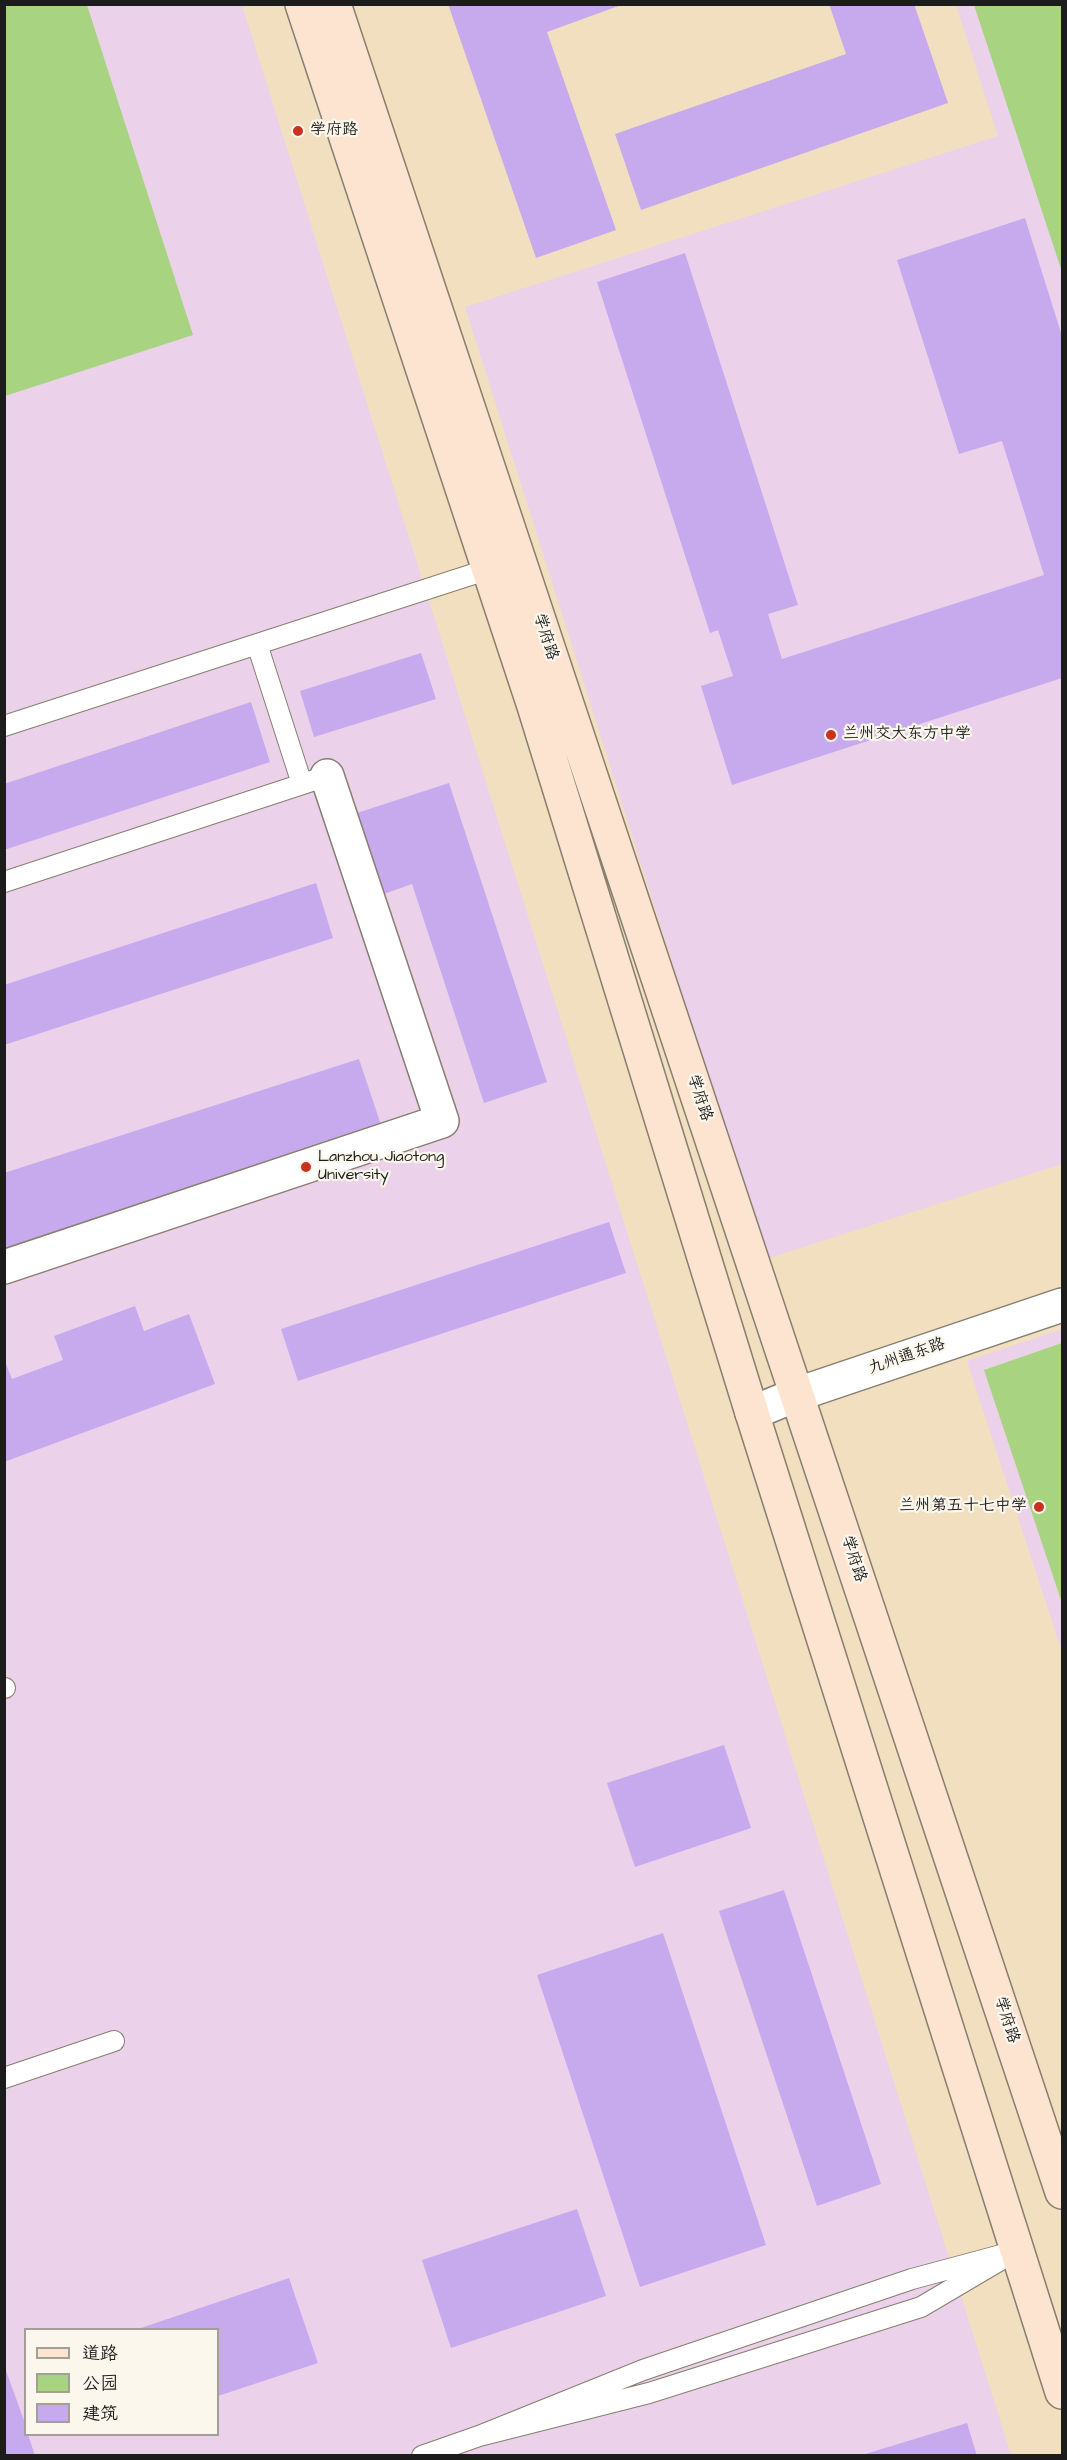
<!DOCTYPE html>
<html>
<head>
<meta charset="utf-8">
<style>
  body { margin:0 }
  #map { position:relative; width:1067px; height:2460px; overflow:hidden; background:#f1dfc0; font-family:"Architects Daughter","LXGW WenKai TC",sans-serif }
  canvas { display:block }
  .frame { position:absolute; inset:0; border:6px solid #1c1c1c; pointer-events:none }
  .legend { position:absolute; left:24px; top:2328px; width:195px; height:108px; box-sizing:border-box; background:#fbf7ec; border:2px solid #a29f99; margin:0; padding:8px 10px; list-style:none; font-size:18px; color:#1c1c1c }
  .legend li { display:flex; align-items:center; gap:12px; height:30px }
  .legend b { width:30px; border:2px solid #a29f99 }
</style>
</head>
<body>
<div id="map">
<canvas width="1067" height="2460"></canvas>
<div class="frame"></div>
<ul class="legend">
<li><b style="height:8px;background:#fde4d1"></b>道路</li>
<li><b style="height:16px;background:#a8d380"></b>公园</li>
<li><b style="height:16px;background:#c7aaee"></b>建筑</li>
</ul>
</div>
<script>
const context = document.querySelector('canvas').getContext('2d');
context.lineJoin = 'round';
function fill(path, color) { context.fillStyle = color; context.fill(path, 'evenodd'); }
const poly = rows => new Path2D(rows.map(r => 'M' + r).join(''));
function trace(path, color, width, dash) { context.strokeStyle = color; context.lineWidth = width; context.lineCap = dash ? 'butt' : 'round'; context.setLineDash(dash || []); context.stroke(path); }
function label(font, color, halo, rows, align = 'center') {
  context.font = font + ' "Architects Daughter","LXGW WenKai TC",sans-serif'; context.lineWidth = 4.5; context.setLineDash([]); context.textBaseline = 'middle'; context.strokeStyle = halo; context.fillStyle = color; for (const [text, x, y, turn = 0] of rows) {
    context.save(); context.translate(x, y); context.rotate((+turn || 0) * Math.PI / 180); context.textAlign = isNaN(turn) ? turn : align; if (halo) context.strokeText(text, 0, 0); context.fillText(text, 0, 0); context.restore();
  }
}
fill(poly([
  [5,5,242,5,1011,2455,5,2456],
  [26,2330,218,2330,218,2434,26,2434],
  [956,5,1062,5,1062,1164,766,1259,465,307,998,136],
  [1062,1329,1062,1652,967,1361]
]), '#ecd1ea');
fill(poly([
  [4,5,87,5,193,335,5,396],
  [974,5,1062,5,1062,272],
  [1062,1343,1062,1603,984,1370]
]), '#a8d380');
fill(poly([
  [448,4,624,4,547,32,616,230,536,258],
  [829,4,914,4,948,103,641,210,615,134,846,54],
  [1025,218,1062,336,1062,678,732,785,701,686,733,676,718,630,710,633,597,282,685,253,798,605,768,614,782,659,1044,575,1002,441,959,454,897,260],
  [421,653,436,699,314,737,300,691],
  [251,702,270,762,4,850,4,784],
  [449,783,547,1082,484,1103,412,884,381,895,354,814],
  [316,883,333,938,4,1045,4,985],
  [359,1059,382,1128,4,1250,4,1173],
  [609,1222,626,1273,298,1381,281,1329],
  [135,1306,144,1331,189,1314,215,1384,4,1462,4,1359,12,1379,63,1360,54,1336],
  [724,1745,751,1828,635,1867,607,1783],
  [784,1890,881,2184,817,2206,719,1911],
  [663,1933,766,2245,640,2287,537,1975],
  [577,2209,606,2296,451,2348,422,2260],
  [289,2278,318,2363,218,2396,218,2330,135,2330],
  [4,2365,26,2426,26,2434,28,2434,35,2456,4,2456],
  [967,2423,977,2456,862,2456,862,2455]
]), '#c7aaee');
const lane = poly([
  [257,644,302,784],
  [4,726,489,569],
  [4,882,327,776],
  [4,1688,5,1688],
  [4,2078,114,2041],
  [422,2456,479,2436,643,2370,912,2279,1016,2251,921,2307,649,2393,479,2436]
]);
const street = poly([
  [4,1267,442,1121,327,776],
  [752,1413,798,1394,1062,1305]
]);
const secondary = poly([
  [302,4,534,706,752,1413,1062,2392],
  [334,4,1062,2192]
]);
trace(lane, '#867e6e', 22);
trace(street, '#867e6e', 36);
trace(secondary, '#867e6e', 36);
trace(lane, '#fff', 20);
trace(street, '#fff', 33);
trace(secondary, '#fde4d1', 33);
for (const [x, y, r, color] of [
  [298,131,6,"#c8321e"],
  [831,735,6,"#c8321e"],
  [306,1167,6,"#c8321e"],
  [1039,1507,6,"#c8321e"]
]) { const dot = new Path2D(); dot.arc(x, y, r, 0, 2 * Math.PI); context.fillStyle = color; context.fill(dot); trace(dot, '#fbf7ec', 2); }
label('16px', '#1c1c1c', '#fbf7ec', [
  ["学府路",310,131],
  ["兰州交大东方中学",843,735],
  ["Lanzhou Jiaotong",318,1158],
  ["University",318,1176],
  ["兰州第五十七中学",1027,1507,"right"]
], 'left');
label('16px', '#1c1c1c', '#fbf7ec', [
  ["学府路",545,637,72],
  ["学府路",699,1098,72],
  ["九州通东路",907,1357,-19],
  ["学府路",853,1559,72],
  ["学府路",1006,2020,72]
]);
</script>
</body>
</html>
